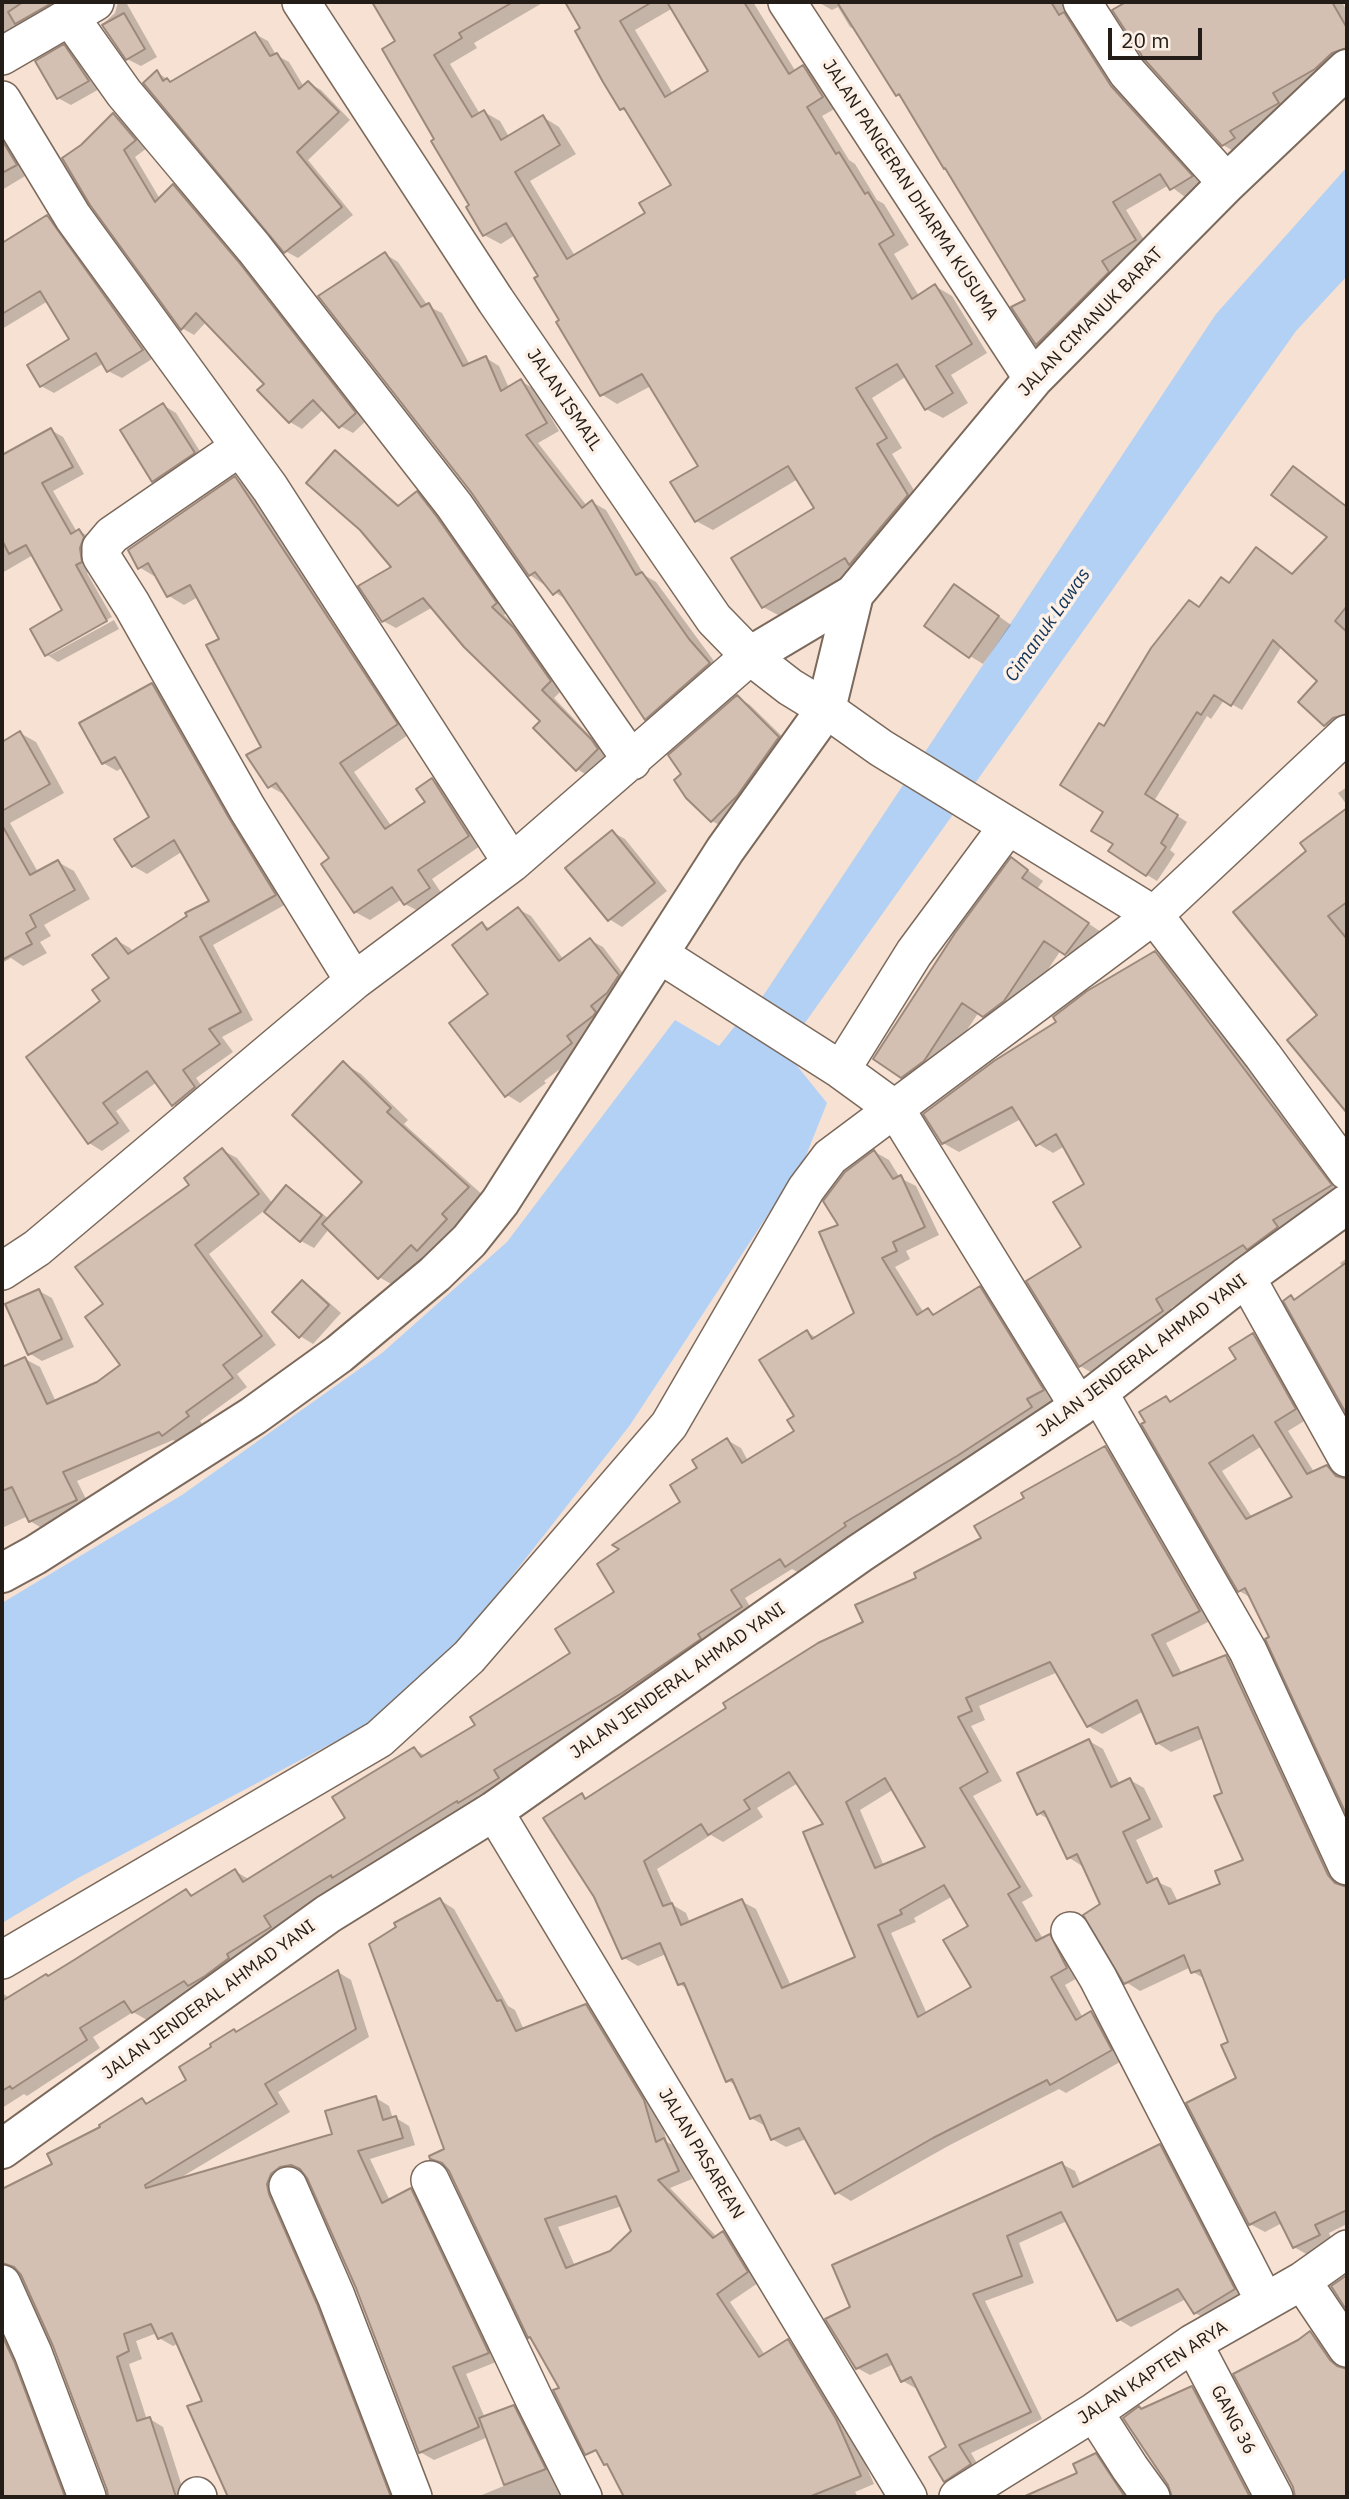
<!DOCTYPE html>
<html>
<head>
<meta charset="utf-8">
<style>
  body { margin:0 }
  #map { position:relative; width:1349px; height:2499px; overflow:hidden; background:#f6e1d2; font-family:"IBM Plex Sans",sans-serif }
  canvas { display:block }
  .frame { position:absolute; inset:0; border:4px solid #231c17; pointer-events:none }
  .scale { position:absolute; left:1108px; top:28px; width:94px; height:32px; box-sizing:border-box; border:4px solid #231c17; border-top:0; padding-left:9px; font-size:21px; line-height:24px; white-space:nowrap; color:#231c17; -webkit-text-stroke:5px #fcf0e7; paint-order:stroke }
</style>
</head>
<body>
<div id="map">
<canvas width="1349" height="2499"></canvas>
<div class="frame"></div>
<div class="scale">20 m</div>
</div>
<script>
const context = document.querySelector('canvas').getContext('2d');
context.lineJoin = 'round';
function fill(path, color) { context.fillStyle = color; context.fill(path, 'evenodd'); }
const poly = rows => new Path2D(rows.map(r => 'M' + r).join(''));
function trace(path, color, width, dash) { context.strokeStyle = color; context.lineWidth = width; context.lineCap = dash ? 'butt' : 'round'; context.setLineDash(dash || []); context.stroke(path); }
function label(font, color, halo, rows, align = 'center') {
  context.font = font + ' "IBM Plex Sans",sans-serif'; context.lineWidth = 7; context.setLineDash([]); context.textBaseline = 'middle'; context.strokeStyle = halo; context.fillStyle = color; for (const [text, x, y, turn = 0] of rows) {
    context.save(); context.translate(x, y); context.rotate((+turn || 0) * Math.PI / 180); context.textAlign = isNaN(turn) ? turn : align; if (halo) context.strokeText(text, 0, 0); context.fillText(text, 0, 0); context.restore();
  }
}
fill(poly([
  [1347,167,1347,276,1296,331,785,1051,827,1103,805,1158,630,1425,462,1640,374,1721,78,1878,2,1923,2,1603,182,1495,382,1353,507,1242,675,1020,719,1046,739,1021,745,1023,1216,314]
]), '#b2d1f4');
fill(poly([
  [2,2,82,2,2,51],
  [118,2,127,4,157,57,141,66,127,59,103,24,115,13],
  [374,2,544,2,474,43,477,48,450,64,480,114,484,112,500,121,509,137,543,117,559,127,576,154,530,181,575,256,647,214,673,185,629,113,621,109,582,28,567,2,753,2,796,72,803,67,820,77,838,107,822,116,849,160,855,164,877,200,884,204,909,245,894,254,919,296,935,286,952,296,987,353,951,375,968,403,943,418,926,409,907,376,872,398,902,448,892,454,923,505,859,569,780,616,763,607,817,509,798,479,713,530,696,521,700,466,651,386,617,404,601,394,541,277,515,235,501,244,484,235,436,140,398,42],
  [673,8,710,71,673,94,635,30],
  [818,2,1077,2,1205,185,1185,197,1169,185,1126,210,1149,248,1115,269,1121,280,1051,352,1037,344,1027,300,903,98,897,95,858,31,850,27,838,7,832,10],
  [1129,2,1342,2,1347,11,1347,60,1292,111,1243,139,1248,146,1237,153,1223,145,1114,10],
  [255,34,268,41,276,55,289,62,304,87,308,83,321,90,350,120,308,160,353,215,298,258,285,251,145,83,157,72,171,82],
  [64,46,77,54,101,88,71,105,58,98],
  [114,115,126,122,147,148,135,157,160,199,173,187,186,194,250,270,367,420,353,433,340,426,324,409,302,429,290,422,266,384,207,321,194,335,182,328,82,146],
  [2,142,16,150,30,173,2,190],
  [47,217,60,224,155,357,122,378,108,371,104,363,54,393,41,386,72,340,48,301,2,329,2,269,13,263,2,245],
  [385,254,398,262,428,306,442,313,470,365,486,358,499,366,509,388,521,381,534,389,559,431,538,443,587,506,592,502,606,510,644,575,656,582,722,672,660,726,646,718,568,601,530,575],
  [163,405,176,413,206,461,167,488,154,480],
  [51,430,63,437,84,474,53,491,77,532,79,531,92,538,94,569,87,573,112,617,50,651,50,655,114,620,119,629,58,662,46,654,65,611,33,555,2,573,2,457],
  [335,453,348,460,401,507,417,493,430,501,509,611,504,615,526,636,563,689,554,698,610,757,590,777,577,769,542,721,433,607,396,628,383,621,394,568],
  [1303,474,1347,507,1347,722,1336,731,1325,725,1300,702,1320,681,1282,646,1242,710,1224,700,1211,719,1207,716,1154,801,1187,822,1170,850,1175,854,1157,881,1147,875,1115,844,1106,812,1105,728,1200,608,1231,584,1257,549,1293,575,1329,537],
  [235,478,250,487,411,733,354,772,392,827,427,803,432,780,447,789,483,844,432,879,444,897,420,912,405,904,402,899,370,920,355,912,331,859,285,795,269,786,264,748,222,639,198,597,184,605,169,596,157,575,154,576,139,567],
  [968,594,1011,625,983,664,970,656],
  [152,685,166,693,288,903,213,945,253,1020,222,1037,233,1052,196,1078,208,1095,187,1113,174,1105,157,1082,116,1111,130,1131,102,1151,89,1143,103,1002,111,978,116,940,130,948,134,953,211,901,183,851,147,874,133,866,151,818,123,767,117,771,103,763],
  [737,697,750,705,791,745,725,828,712,821],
  [20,733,36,742,64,793,10,823,38,872,58,862,74,871,90,899,44,925,51,936,40,942,47,953,23,966,11,958,2,963,2,914,4,913,2,910,2,760,6,758,2,749,2,744],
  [1347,787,1347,805,1338,793],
  [1347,809,1347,1110,1289,1040,1320,1015,1309,851,1303,843],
  [612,832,625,839,667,891,622,927,609,919],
  [1012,859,1043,881,1037,889,1104,934,1083,963,1061,950,1021,1010,1001,1025,979,1012,940,1070,919,1086,902,1076],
  [518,909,531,916,564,960,590,940,603,947,631,984,606,1023,578,1043,584,1051,544,1081,546,1083,520,1103,507,1095,482,924,491,929],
  [1155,953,1171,962,1346,1194,1258,1254,1171,1308,1178,1320,1096,1375,1080,1366,1086,1184,1065,1146,1053,1153,1038,1144,1021,1119,959,1152,943,1143,1059,1022],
  [343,1063,361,1074,408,1120,404,1124,486,1198,398,1288,379,1277,329,1229,314,1248,301,1241,265,1210,209,1254,276,1345,237,1374,247,1387,200,1421,203,1425,178,1443,173,1440,77,1481,91,1509,45,1530,30,1521,28,1516,2,1528,2,1369,25,1359,40,1367,56,1402,98,1383,122,1366,105,1304,192,1185,222,1150,237,1158,273,1204,287,1187,299,1195,329,1219,365,1182],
  [875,1152,889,1160,900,1178,916,1186,939,1235,906,1251,910,1259,895,1267,924,1313,928,1310,936,1315,980,1288,994,1297,1057,1398,1041,1408,1045,1415,972,1463,857,1531,860,1535,801,1574,792,1569,745,1598,755,1615,513,1787,277,1925,284,1936,147,2020,133,2012,93,2037,100,2048,27,2096,24,2094,2,2108,2,1993,10,1998,49,1978,186,1891,195,1896,235,1871,250,1880,347,1819,414,1749,426,1756,477,1725,572,1653,683,1503,699,1469,727,1440,741,1448,748,1461,796,1431,807,1332,817,1338,856,1313,841,1225],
  [1347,1258,1347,1412,1286,1301,1291,1297,1297,1301,1343,1267,1340,1263],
  [302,1283,315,1290,341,1313,313,1344,300,1336],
  [39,1291,52,1298,74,1347,42,1361,29,1353],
  [1253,1335,1268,1344,1309,1418,1288,1431,1330,1497,1262,1446,1222,1471,1255,1522,1304,1529,1347,1507,1347,1812,1268,1640,1272,1638,1252,1598,1239,1591,1166,1398,1173,1402,1239,1360],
  [1105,1448,1119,1456,1214,1619,1166,1643,1182,1674,1226,1657,1240,1665,1342,1885,1347,1888,1347,2224,1329,2233,1333,2243,1308,2255,1294,2247,1282,2223,1265,2232,1250,2224,1238,2079,1230,2043,1205,1979,1193,1972,1191,1967,1140,1991,1126,1982,1103,1905,1082,1866,1068,1857,1050,1820,1038,1813,1089,1741,1103,1749,1120,1785,1130,1780,1144,1788,1163,1827,1136,1840,1155,1881,1171,1888,1178,1902,1222,1885,1245,1861,1204,1738,1171,1752,1157,1743,1144,1711,1102,1734,1088,1726,1058,1672,979,1706,985,1720,971,1726,1002,1781,973,1796,1033,1896,1022,1902,1043,1939,1050,1936,1064,1944,1081,1976,1065,1985,1083,2018,1091,2013,1106,2021,1125,2059,1066,2093,1059,2089,948,2146,851,2201,836,2192,806,2139,786,2147,772,2139,767,2127,751,2118,737,2086,727,2080,689,1990,679,1984,666,1954,638,1966,624,1958,582,1795,588,1799,865,1623,919,1579,983,1539,1027,1499],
  [798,1783,825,1824,857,1958,791,1986,756,1909,741,1901,690,1923,686,1913,673,1905,657,1869,711,1835,723,1842,763,1817,757,1808],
  [894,1789,928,1847,884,1866,860,1810],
  [953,1896,970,1927,973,1988,927,2014,891,1933,916,1922,914,1918],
  [440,1900,454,1909,508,2006,515,2010,524,2030,586,2006,600,2015,658,2109,667,2142,678,2148,692,2179,670,2188,717,2237,723,2233,737,2241,761,2281,730,2302,765,2355,788,2341,802,2349,850,2429,874,2484,855,2492,858,2497,627,2497,570,2397,448,2167,431,2158,446,2150],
  [622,2206,633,2231,611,2253,575,2266,558,2227],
  [338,1972,351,1980,369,2037,278,2092,290,2112,180,2178,334,2136,376,2098,389,2106,393,2119,396,2118,409,2126,415,2145,370,2159,390,2201,411,2190,424,2198,501,2360,466,2374,485,2418,514,2407,527,2415,568,2497,477,2497,506,2485,488,2437,434,2460,420,2452,357,2288,305,2172,294,2173,400,2497,230,2497,190,2407,205,2403,179,2343,173,2346,159,2338,157,2333,136,2341,142,2359,129,2364,147,2420,150,2419,163,2427,185,2496,109,2497,109,2490,54,2345,19,2270,7,2272,2,2276,2,2191,55,2165,142,2100,149,2104,189,2080,237,2033],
  [1160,2146,1173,2154,1246,2296,1208,2320,1195,2313,1186,2299,1131,2327,1118,2319,1067,2221,1019,2243,1034,2283,985,2301,1042,2419,971,2453,982,2472,958,2488,945,2481,948,2448,918,2387,915,2388,903,2381,894,2364,870,2375,857,2368,853,2308,1062,2164,1075,2171,1081,2185],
  [2,2314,74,2497,2,2497],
  [1308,2337,1319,2343,1347,2404,1347,2497,1296,2497,1294,2487],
  [1192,2388,1204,2395,1257,2497,1173,2497,1140,2408,1143,2410],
  [1096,2455,1107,2462,1131,2497,1054,2497]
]), '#0003');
const building = poly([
  [23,2,49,2,50,4,15,24,8,12,23,2],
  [372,2,513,2,459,33,462,38,434,55,472,117,484,110,501,140,543,115,560,145,515,172,567,259,645,213,639,203,671,185,624,108,620,110,603,82,575,31,580,28,565,2,652,2,620,21,665,97,708,71,667,2,744,2,789,74,803,65,823,97,807,107,836,154,839,152,865,194,868,192,894,235,879,244,912,299,935,284,972,344,936,366,953,393,925,410,897,364,856,388,887,438,877,444,908,495,851,563,849,565,845,558,762,608,731,558,814,508,788,466,695,522,670,482,698,466,642,374,600,396,556,322,559,320,534,278,538,276,506,223,483,236,466,207,469,205,431,141,434,139,382,49,395,41,372,2],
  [837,2,1051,2,1059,15,1064,12,1111,86,1193,176,1170,190,1160,174,1113,202,1136,240,1102,261,1109,272,1036,345,1011,307,1025,300,945,168,944,169,899,94,896,96,837,2],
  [1126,2,1332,2,1347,28,1347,48,1332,53,1315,69,1273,93,1279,103,1230,131,1235,138,1222,146,1144,59,1112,10,1126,2],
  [124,13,145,49,126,60,102,25,124,13],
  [255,32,270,56,277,53,299,89,308,81,339,112,297,152,342,207,284,253,143,83,157,70,163,81,167,78,170,82,255,32],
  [64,44,89,81,57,99,35,61,64,44],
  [113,113,136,140,124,150,155,202,173,184,238,261,356,413,339,428,313,400,289,423,257,390,264,384,196,313,181,330,90,205,62,158,81,145,113,113],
  [2,140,17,165,2,173,2,140],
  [47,215,143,350,107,372,96,353,40,387,27,365,69,339,40,291,2,314,2,243,47,215],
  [385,252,421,307,429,303,463,366,486,356,501,391,521,379,547,423,526,435,582,508,592,500,636,575,642,572,689,639,710,663,645,720,559,590,553,595,535,572,529,576,471,492,318,296,385,252],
  [163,403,195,453,152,482,120,430,163,403],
  [51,428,73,467,42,483,71,534,79,529,84,537,80,548,82,562,76,565,107,621,45,656,30,629,62,610,26,545,9,554,2,540,2,455,51,428],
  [335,450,398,506,417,491,437,517,497,603,492,607,513,627,551,681,542,690,591,739,598,749,576,771,533,728,540,721,464,647,423,598,382,622,358,586,391,567,360,530,306,483,335,450],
  [1293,466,1347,507,1347,606,1335,621,1347,632,1347,714,1333,718,1324,726,1298,702,1317,681,1273,640,1231,706,1214,695,1201,715,1197,712,1145,794,1178,815,1161,843,1166,847,1146,876,1108,851,1113,844,1091,831,1103,812,1060,785,1099,723,1104,726,1151,648,1189,600,1199,607,1221,577,1229,583,1256,547,1292,574,1327,537,1271,495,1293,466],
  [235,476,398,724,340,763,385,829,425,802,416,789,432,778,469,836,418,870,430,888,404,905,392,887,354,913,321,864,329,858,276,783,268,788,246,755,261,747,206,645,219,639,190,585,167,597,148,563,138,569,128,550,235,476],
  [954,584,999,616,969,658,924,626,954,584],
  [152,683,229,818,276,895,200,937,241,1012,209,1029,220,1044,183,1070,195,1087,172,1106,147,1071,103,1103,118,1123,88,1144,26,1057,100,1001,92,990,109,978,92,955,116,938,128,954,187,916,185,913,209,901,174,840,132,867,114,839,149,817,115,757,102,764,79,723,152,683],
  [737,695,779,737,737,796,711,822,686,798,674,780,681,774,668,755,737,695],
  [20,731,50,784,2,811,2,742,20,731],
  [1347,808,1347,902,1328,916,1347,939,1347,1113,1287,1040,1317,1015,1233,912,1306,851,1300,843,1347,808],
  [2,825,30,875,58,860,75,890,30,915,36,927,26,933,32,944,2,960,2,825],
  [612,830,655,883,608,921,565,868,612,830],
  [1011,857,1028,870,1022,878,1089,923,1065,955,1044,941,1004,1001,983,1017,962,1003,924,1061,901,1078,873,1059,955,933,1011,857],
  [518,907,559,961,590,938,619,975,607,993,591,1006,596,1012,593,1016,567,1036,572,1043,505,1097,449,1023,488,994,452,945,482,922,487,930,518,907],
  [1155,951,1332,1185,1273,1220,1278,1227,1247,1250,1243,1245,1156,1299,1163,1311,1079,1367,1026,1281,1081,1247,1053,1202,1084,1184,1056,1134,1036,1146,1012,1107,942,1144,923,1114,994,1061,1056,1022,1053,1017,1087,991,1155,951],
  [343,1061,391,1108,387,1112,469,1187,442,1214,447,1219,417,1251,411,1245,378,1279,322,1224,362,1182,292,1115,343,1061],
  [222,1148,259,1194,195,1245,262,1336,223,1365,233,1378,186,1412,189,1416,162,1436,159,1432,63,1472,77,1500,29,1522,12,1487,2,1491,2,1367,25,1357,47,1404,97,1382,120,1365,85,1317,103,1304,75,1267,189,1185,184,1178,222,1148],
  [874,1150,893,1179,901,1175,925,1227,893,1242,897,1251,882,1258,917,1315,928,1308,933,1315,980,1286,1044,1390,1027,1399,1032,1407,957,1456,844,1523,846,1526,785,1567,780,1559,731,1590,742,1607,698,1634,701,1639,622,1693,494,1770,499,1778,458,1803,457,1801,368,1856,332,1878,331,1875,264,1916,271,1927,227,1954,229,1958,205,1976,188,1986,184,1981,132,2013,124,2001,80,2028,87,2040,12,2089,10,2086,2,2091,2,2001,46,1974,48,1976,74,1960,186,1889,191,1896,235,1869,243,1882,345,1818,332,1797,414,1747,421,1757,475,1725,470,1717,570,1653,555,1629,614,1592,597,1564,619,1549,612,1545,680,1502,670,1485,697,1468,692,1460,727,1438,742,1463,794,1431,787,1420,794,1416,759,1360,807,1330,812,1339,854,1313,819,1232,838,1225,823,1201,845,1172,874,1150],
  [286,1185,322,1215,300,1242,264,1212,286,1185],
  [1347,1262,1347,1415,1283,1301,1291,1295,1294,1300,1347,1262],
  [302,1280,329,1305,299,1338,272,1312,302,1280],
  [39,1289,62,1339,28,1355,5,1304,39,1289],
  [1253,1333,1296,1409,1275,1422,1307,1474,1327,1465,1336,1476,1347,1479,1347,1816,1265,1639,1269,1637,1245,1588,1238,1592,1141,1424,1145,1422,1139,1412,1166,1396,1170,1402,1236,1359,1229,1348,1253,1333],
  [1253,1435,1292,1497,1246,1519,1209,1463,1253,1435],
  [1105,1446,1200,1611,1152,1635,1173,1676,1226,1655,1328,1875,1335,1883,1347,1887,1347,2210,1315,2225,1320,2235,1293,2248,1275,2212,1249,2225,1186,2103,1236,2078,1221,2045,1228,2042,1200,1970,1191,1973,1184,1955,1124,1984,1083,1915,1100,1904,1077,1854,1067,1859,1044,1811,1037,1815,1017,1773,1089,1739,1111,1787,1130,1778,1150,1819,1123,1832,1147,1883,1157,1878,1169,1904,1220,1884,1215,1871,1243,1860,1214,1796,1222,1793,1198,1727,1156,1744,1137,1700,1087,1727,1050,1662,966,1698,972,1711,958,1717,988,1772,960,1788,1020,1887,1008,1894,1036,1941,1050,1934,1067,1968,1051,1977,1076,2020,1091,2011,1112,2050,1050,2085,1047,2080,933,2138,835,2194,799,2128,771,2140,760,2115,750,2119,732,2079,726,2082,684,1983,678,1985,660,1943,622,1959,594,1897,543,1818,582,1793,585,1799,726,1708,723,1703,818,1643,863,1622,855,1605,916,1578,914,1573,981,1538,974,1526,1024,1498,1021,1493,1105,1446],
  [789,1772,823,1824,803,1832,855,1957,782,1988,742,1899,681,1925,672,1903,663,1906,644,1861,701,1824,708,1835,750,1809,744,1800,789,1772],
  [885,1778,925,1847,875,1868,846,1802,885,1778],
  [944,1885,968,1926,943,1940,971,1987,918,2017,878,1925,902,1914,900,1910,944,1885],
  [440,1898,497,2001,501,2000,516,2031,586,2004,644,2100,656,2142,664,2138,679,2171,658,2180,713,2238,723,2231,748,2272,717,2294,759,2357,788,2339,836,2419,861,2476,809,2497,624,2497,607,2464,604,2465,596,2450,585,2455,553,2390,559,2388,530,2337,528,2338,449,2171,442,2163,430,2159,429,2156,444,2149,369,1944,396,1927,394,1923,440,1898],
  [616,2196,631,2231,610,2251,566,2268,545,2219,616,2196],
  [338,1970,356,2029,265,2084,277,2104,145,2185,146,2188,332,2134,325,2111,376,2096,383,2120,396,2116,403,2138,358,2151,382,2203,411,2188,489,2353,453,2367,479,2427,419,2453,356,2288,307,2178,300,2169,291,2165,280,2167,271,2174,267,2184,269,2194,317,2304,391,2497,228,2497,187,2406,202,2401,172,2333,158,2339,151,2324,124,2334,129,2351,117,2357,137,2421,150,2417,176,2497,108,2497,107,2490,53,2346,21,2275,14,2267,2,2263,2,2189,52,2164,47,2154,100,2127,99,2125,142,2098,146,2104,186,2080,179,2067,211,2047,210,2044,234,2029,236,2032,338,1970],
  [1160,2144,1235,2289,1194,2314,1178,2289,1117,2321,1061,2212,1007,2236,1022,2276,973,2294,1031,2412,959,2445,971,2464,944,2482,929,2457,946,2447,911,2377,901,2382,887,2354,856,2369,825,2319,850,2307,832,2265,1062,2162,1073,2187,1160,2144],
  [1347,2275,1347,2311,1331,2286,1347,2275],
  [1310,2331,1330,2360,1337,2366,1347,2369,1347,2497,1295,2497,1293,2487,1233,2374,1298,2340,1310,2331],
  [2,2335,14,2361,65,2497,2,2497,2,2335],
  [1192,2386,1250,2497,1172,2497,1168,2485,1123,2418,1139,2406,1141,2409,1192,2386],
  [514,2405,546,2469,504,2485,479,2418,514,2405],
  [1096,2453,1125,2497,1023,2497,1077,2473,1073,2464,1096,2453]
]);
fill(building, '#d4c0b2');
trace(building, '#9c897c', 2);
const street = poly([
  [301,2,496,301,714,619,750,656,790,687,826,709,881,748,1154,915,1263,1056,1347,1171],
  [787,2,1033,379],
  [1082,2,1127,72,1227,183],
  [70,17,124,93,254,248,454,505,632,761],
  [2,56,95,2],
  [2,100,73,217,270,488,512,863],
  [240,447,112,535,101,548,101,556,132,605,247,808,354,981],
  [659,954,841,1070,896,1110,1079,1407],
  [841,1070,914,953,1008,826],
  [2,1271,37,1248,354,981,512,863,750,656],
  [1246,1277,1347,1458],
  [1099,1393,1248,1651,1347,1866],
  [494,1811,908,2497],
  [1070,1931,1098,1978,1265,2302],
  [2,1960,379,1739,469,1657,669,1425,806,1189,830,1157,1154,915,1347,734],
  [430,2180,534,2399,583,2497],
  [288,2186,336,2296,413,2497],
  [1302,2281,1347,2348],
  [2,2284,33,2353,87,2497],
  [1193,2343,1274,2497],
  [1094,2412,1130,2468,1151,2497],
  [197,2496,198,2497],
  [958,2497,1094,2412,1193,2343,1302,2281,1347,2249]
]);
const secondary = poly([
  [750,656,854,594,1033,379,1227,183,1347,69],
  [2,1573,35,1555,253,1416,339,1354,435,1274,469,1241,500,1202,725,850,826,709,854,594],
  [2,2149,328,1914,494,1811,860,1553,1079,1407,1246,1277,1347,1204]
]);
trace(street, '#7b695c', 40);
trace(secondary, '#7b695c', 42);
trace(street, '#fff', 37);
trace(secondary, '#fff', 38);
label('18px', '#231c17', '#fcf0e7', [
  ["JALAN PANGERAN DHARMA KUSUMA",910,190,57],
  ["JALAN CIMANUK BARAT",1091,322,-46],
  ["JALAN ISMAIL",564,400,56],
  ["JALAN JENDERAL AHMAD YANI",1142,1356,-37],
  ["JALAN JENDERAL AHMAD YANI",678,1681,-35],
  ["JALAN JENDERAL AHMAD YANI",209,2000,-36],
  ["JALAN PASAREAN",701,2154,59],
  ["JALAN KAPTEN ARYA",1153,2373,-33],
  ["GANG 36",1233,2420,62]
]);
label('italic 19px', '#113459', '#fcf0e7', [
  ["Cimanuk Lawas",1048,625,-55]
]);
</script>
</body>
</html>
